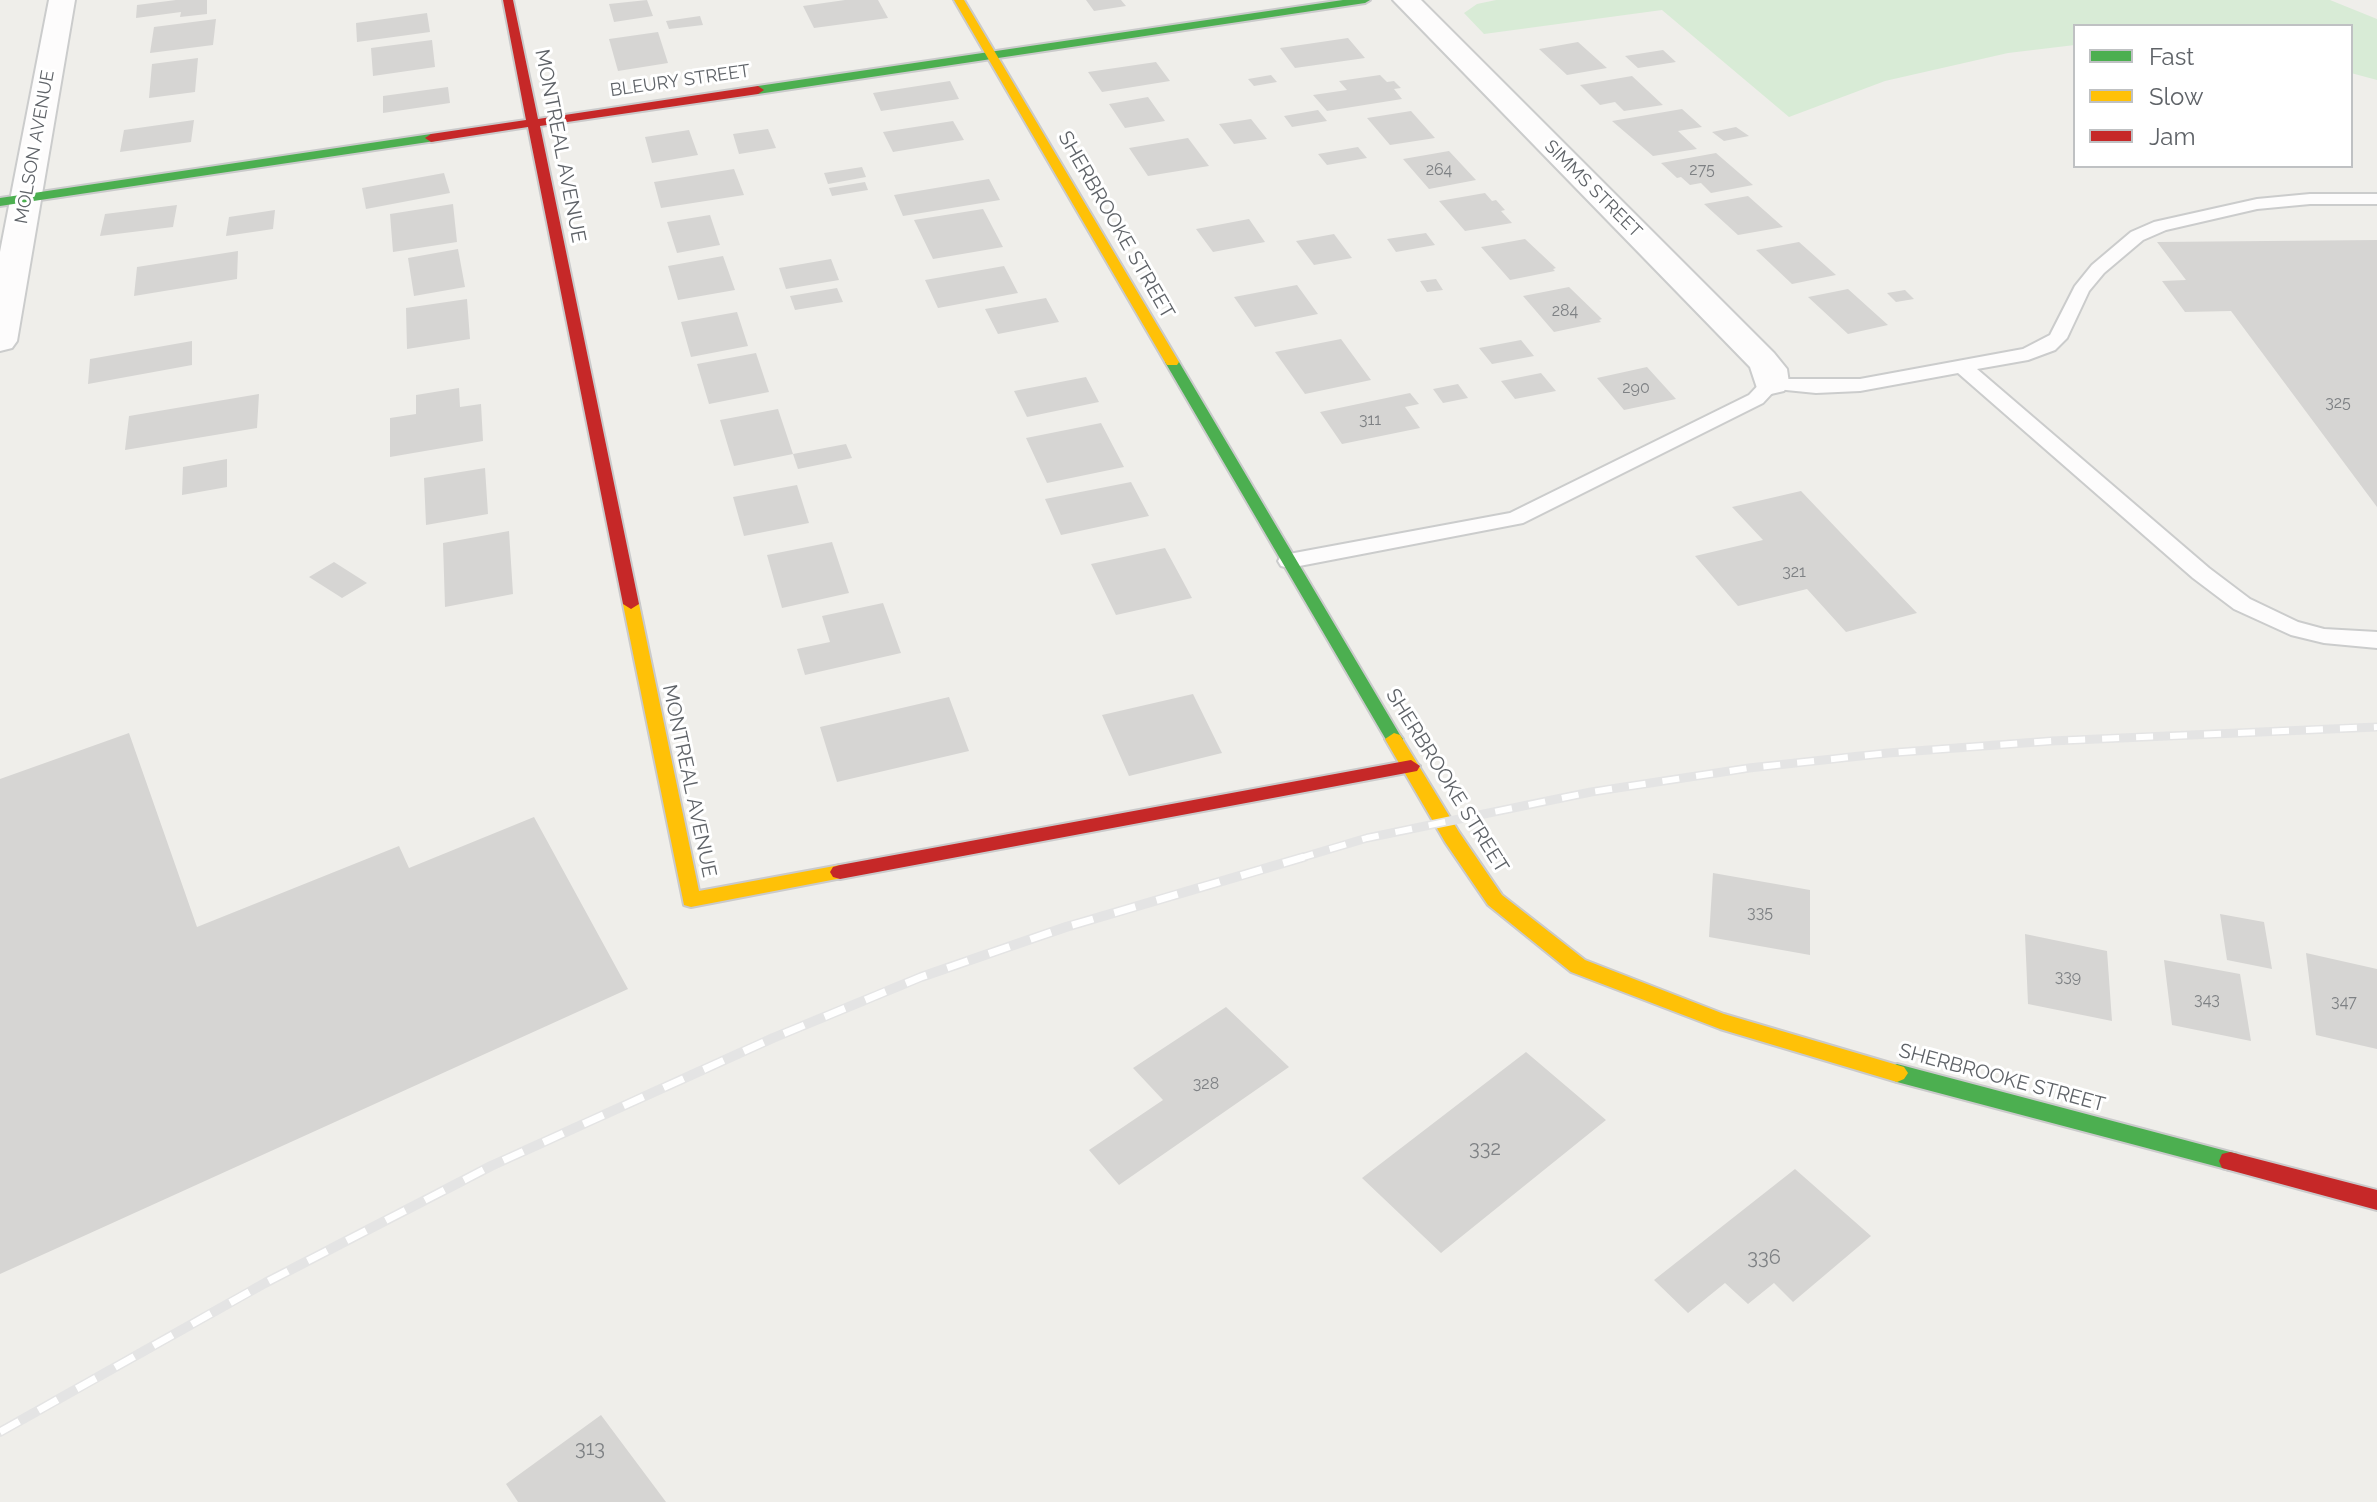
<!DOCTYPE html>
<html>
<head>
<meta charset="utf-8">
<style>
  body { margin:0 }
  #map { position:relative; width:2377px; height:1502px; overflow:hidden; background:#efeeea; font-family:Raleway,sans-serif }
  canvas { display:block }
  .legend { position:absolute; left:2073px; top:24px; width:280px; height:144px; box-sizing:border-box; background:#fff; border:2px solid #bfc1c3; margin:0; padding:10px 14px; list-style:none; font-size:24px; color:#5f6368 }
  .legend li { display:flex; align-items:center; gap:16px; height:40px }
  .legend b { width:40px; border:2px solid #bfc1c3 }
</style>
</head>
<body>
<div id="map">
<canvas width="2377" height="1502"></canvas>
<ul class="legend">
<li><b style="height:10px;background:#4caf50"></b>Fast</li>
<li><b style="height:10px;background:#ffc107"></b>Slow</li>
<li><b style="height:10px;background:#c62828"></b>Jam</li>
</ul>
</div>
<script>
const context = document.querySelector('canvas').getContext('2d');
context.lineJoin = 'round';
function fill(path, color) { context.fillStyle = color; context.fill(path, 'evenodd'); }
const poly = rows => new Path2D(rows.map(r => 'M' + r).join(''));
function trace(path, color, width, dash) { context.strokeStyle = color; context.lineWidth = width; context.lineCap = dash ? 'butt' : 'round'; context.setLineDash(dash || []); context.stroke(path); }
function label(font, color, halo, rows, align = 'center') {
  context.font = font + ' Raleway,sans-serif'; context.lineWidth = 6; context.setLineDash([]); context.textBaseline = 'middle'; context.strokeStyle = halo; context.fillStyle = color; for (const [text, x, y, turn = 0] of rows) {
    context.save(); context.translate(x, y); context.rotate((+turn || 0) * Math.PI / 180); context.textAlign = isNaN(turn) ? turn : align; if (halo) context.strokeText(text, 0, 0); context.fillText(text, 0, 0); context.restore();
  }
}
fill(poly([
  [1496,0,2330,0,2377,19,2377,80,2351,73,2351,26,2075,26,2075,45,2008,53,1885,81,1789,117,1662,10,1484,34,1464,13,1477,4]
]), '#d8ebd6');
fill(poly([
  [176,0,207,0,207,14,180,17,181,12,136,18,137,5],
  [647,0,653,16,614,22,609,4],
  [845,0,878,0,888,18,814,28,803,6],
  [1086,0,1121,0,1126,6,1094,11],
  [427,13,430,32,357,42,356,23],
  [700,16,703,25,669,29,666,21],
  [216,19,213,45,150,53,154,27],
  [658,32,668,63,618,71,609,39],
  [1348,38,1365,58,1295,68,1280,48],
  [432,40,435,67,373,76,371,48],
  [1578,42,1607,68,1567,75,1539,49],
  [1663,50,1676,62,1638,68,1625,56],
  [198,58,195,92,149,98,152,64],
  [1156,62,1170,81,1102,92,1088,72],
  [1271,75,1277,82,1254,86,1248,79],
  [1380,75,1387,82,1394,81,1401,88,1394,89,1402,99,1327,111,1313,95,1347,90,1339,81],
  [1632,76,1663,105,1624,111,1615,102,1600,105,1580,85],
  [950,81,959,99,881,111,873,93],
  [448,87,450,103,383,113,383,96],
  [1148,97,1165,121,1125,128,1109,104],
  [1682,109,1702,127,1678,131,1697,149,1653,156,1612,121],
  [1318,110,1327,121,1292,127,1284,116],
  [1411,111,1435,138,1390,145,1367,118],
  [1251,119,1267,139,1234,144,1219,124],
  [194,120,191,142,120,152,124,130],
  [953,121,964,140,893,152,883,132],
  [1736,127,1749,136,1724,141,1712,132],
  [768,129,776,148,739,154,733,134],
  [689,130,698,155,652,163,645,137],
  [1188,138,1209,166,1148,176,1129,148],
  [1358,147,1367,158,1327,165,1318,154],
  [1449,151,1476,180,1429,189,1403,159],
  [1716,153,1753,185,1711,193,1701,183,1690,185,1681,177,1677,178,1661,163],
  [862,167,866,177,828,184,824,173],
  [734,169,744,195,661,208,654,182],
  [444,173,450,193,366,209,362,188],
  [989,179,1000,200,903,216,894,195],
  [865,182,868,190,832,196,829,188],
  [1485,193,1492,201,1496,200,1505,210,1501,211,1512,223,1465,231,1439,201],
  [1748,196,1783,227,1738,235,1704,204],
  [453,204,457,242,393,252,390,214],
  [177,205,173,227,100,236,105,214],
  [983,209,1003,247,933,259,914,220],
  [275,210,273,229,226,236,229,217],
  [710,215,720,245,677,253,667,222],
  [1249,219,1265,242,1213,252,1196,229],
  [1426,233,1435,245,1396,252,1387,239],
  [1334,234,1352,258,1314,265,1296,241],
  [1525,239,1556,268,1553,269,1555,271,1510,280,1481,247],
  [2377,240,2377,507,2231,311,2185,312,2162,281,2186,280,2157,242],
  [1799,242,1836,275,1792,284,1756,250],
  [458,249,465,287,414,296,408,258],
  [238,251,237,279,134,296,137,267],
  [723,256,735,290,678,300,668,266],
  [831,259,839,280,786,289,779,268],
  [1004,266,1018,293,938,308,925,280],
  [1436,279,1443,290,1427,292,1420,281],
  [1297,285,1318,314,1255,327,1234,297],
  [1569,287,1602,319,1599,320,1601,322,1554,332,1523,296],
  [837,288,843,302,795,310,790,296],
  [1848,289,1888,325,1848,334,1808,297],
  [1905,290,1914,299,1896,302,1887,293],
  [1046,298,1059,322,998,334,985,309],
  [467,299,470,339,407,349,406,308],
  [737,312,748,346,691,357,681,322],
  [1341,339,1371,380,1305,394,1275,352],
  [1521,340,1534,356,1492,364,1479,348],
  [192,341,192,365,88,384,90,359],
  [756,353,769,392,709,404,697,364],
  [1647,367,1676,399,1624,410,1597,378],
  [1541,373,1556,391,1515,399,1501,381],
  [1086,377,1099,402,1027,417,1014,391],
  [1458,384,1468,398,1443,403,1433,389],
  [459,388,460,407,481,404,483,441,390,457,390,418,416,414,416,395],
  [1410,393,1419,404,1405,407,1420,428,1342,444,1320,412],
  [259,394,257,428,125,450,129,416],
  [778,409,793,454,734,466,720,420],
  [1101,423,1124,467,1047,483,1026,438],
  [846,444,852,458,798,469,793,454],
  [227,459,227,487,182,495,183,467],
  [485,468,488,514,426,525,424,478],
  [1131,482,1149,516,1061,535,1045,499],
  [797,485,809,523,744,536,733,497],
  [1801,491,1917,613,1846,632,1807,589,1738,606,1695,556,1763,540,1732,507],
  [509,531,513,594,445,607,443,543],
  [832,542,849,593,782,608,767,555],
  [1165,548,1192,598,1116,615,1091,564],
  [334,562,367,583,342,598,309,577],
  [883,603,901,653,805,675,797,649,830,642,822,616],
  [1193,694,1222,753,1129,776,1102,715],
  [949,697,969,751,837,782,820,727],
  [129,733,197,927,399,846,409,868,534,817,628,989,0,1274,0,779],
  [1713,873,1810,890,1810,955,1709,937],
  [2220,914,2264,922,2272,969,2227,960],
  [2025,934,2107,951,2112,1021,2028,1004],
  [2306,953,2377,969,2377,1049,2316,1035],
  [2164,960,2240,974,2251,1041,2172,1025],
  [1226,1007,1289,1067,1119,1185,1089,1150,1163,1100,1133,1068],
  [1526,1052,1606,1120,1441,1253,1362,1178],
  [1795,1169,1871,1236,1793,1302,1774,1283,1748,1304,1725,1283,1688,1313,1654,1280],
  [601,1415,666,1502,518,1502,506,1484]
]), '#d6d5d3');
const lane = poly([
  [2310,194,2377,194,2377,204,2310,204,2257,209,2166,230,2143,240,2104,273,2089,291,2067,338,2055,350,2028,360,1977,369,2209,568,2250,599,2298,622,2324,629,2377,632,2377,648,2324,643,2291,635,2234,609,2193,578,1958,373,1860,391,1816,393,1776,389,1763,403,1523,523,1289,568,1281,566,1278,561,1281,556,1289,554,1510,513,1749,395,1764,379,1860,379,2023,349,2050,335,2075,286,2092,265,2131,232,2154,222,2257,199,2310,194]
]);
const street = poly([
  [49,0,75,0,17,341,12,348,0,351,0,252,49,0],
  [1393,0,1421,0,1774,353,1787,369,1789,383,1784,391,1771,394,1758,391,1750,367,1393,0]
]);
const fast = poly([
  [1343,0,1370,0,1365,3,758,94,752,90,758,86,1343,0],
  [431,134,437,138,435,141,0,206,0,198,431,134],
  [1172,358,1179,362,1400,735,1403,739,1400,743,1388,743,1165,362,1172,358],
  [1897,1064,2230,1152,2238,1154,2241,1161,2238,1168,2230,1170,1897,1082,1890,1079,1886,1073,1890,1067,1897,1064]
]);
const slow = poly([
  [954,0,964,0,1179,362,1177,365,1167,365,1165,362,954,0],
  [631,599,639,604,699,891,840,865,847,867,850,872,847,877,691,907,684,905,623,604,631,599],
  [1394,733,1400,735,1459,832,1502,895,1585,960,1724,1014,1904,1067,1908,1073,1904,1079,1897,1082,1720,1029,1571,972,1488,905,1445,842,1385,739,1394,733]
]);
const jam = poly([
  [503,0,513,0,538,119,758,86,764,90,758,94,540,126,639,604,631,609,623,604,528,127,431,142,425,138,431,134,526,120,503,0],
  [1411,760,1420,766,1417,771,840,879,833,877,830,872,833,867,840,865,1411,760],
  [2230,1152,2377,1190,2377,1210,2222,1168,2219,1161,2222,1154,2230,1152]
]);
trace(lane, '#cbcccc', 4);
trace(street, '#cbcccc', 4);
trace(fast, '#cacacb', 4);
trace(slow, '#cacacb', 4);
trace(jam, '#cacacb', 4);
fill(lane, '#fdfcfc');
fill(street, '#fdfcfc');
fill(fast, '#4caf50');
fill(slow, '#ffc107');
fill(jam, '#c62828');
const railFar1 = poly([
  [1297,859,1367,838,1591,792,1749,768,1888,753,2051,741,2377,727]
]);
const rail = poly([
  [0,1432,265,1283,491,1166,773,1038,921,977,1066,927,1304,857]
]);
trace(railFar1, '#e4e4e4', 9);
trace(rail, '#e4e4e4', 10);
trace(railFar1, '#fff', 6, [17]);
trace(rail, '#fff', 7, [22]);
label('16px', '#7e8184', null, [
  ["264",1439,170],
  ["275",1702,170],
  ["284",1565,311],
  ["290",1636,388],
  ["325",2338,403],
  ["311",1370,420],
  ["321",1794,572],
  ["335",1760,913],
  ["339",2068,977],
  ["343",2207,1000],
  ["347",2344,1002],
  ["328",1206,1084]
]);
label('18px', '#5f6368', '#fff', [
  ["BLEURY STREET",680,81,-8],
  ["MOLSON AVENUE",35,147,-80],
  ["SIMMS STREET",1593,189,45]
]);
label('20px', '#5f6368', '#fff', [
  ["MONTREAL AVENUE",560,146,79],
  ["SHERBROOKE STREET",1116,225,60],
  ["MONTREAL AVENUE",689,781,78],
  ["SHERBROOKE STREET",1447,781,58],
  ["SHERBROOKE STREET",2002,1078,15]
]);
label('20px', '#7e8184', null, [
  ["332",1485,1149],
  ["336",1764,1258],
  ["313",590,1449]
]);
</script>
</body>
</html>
